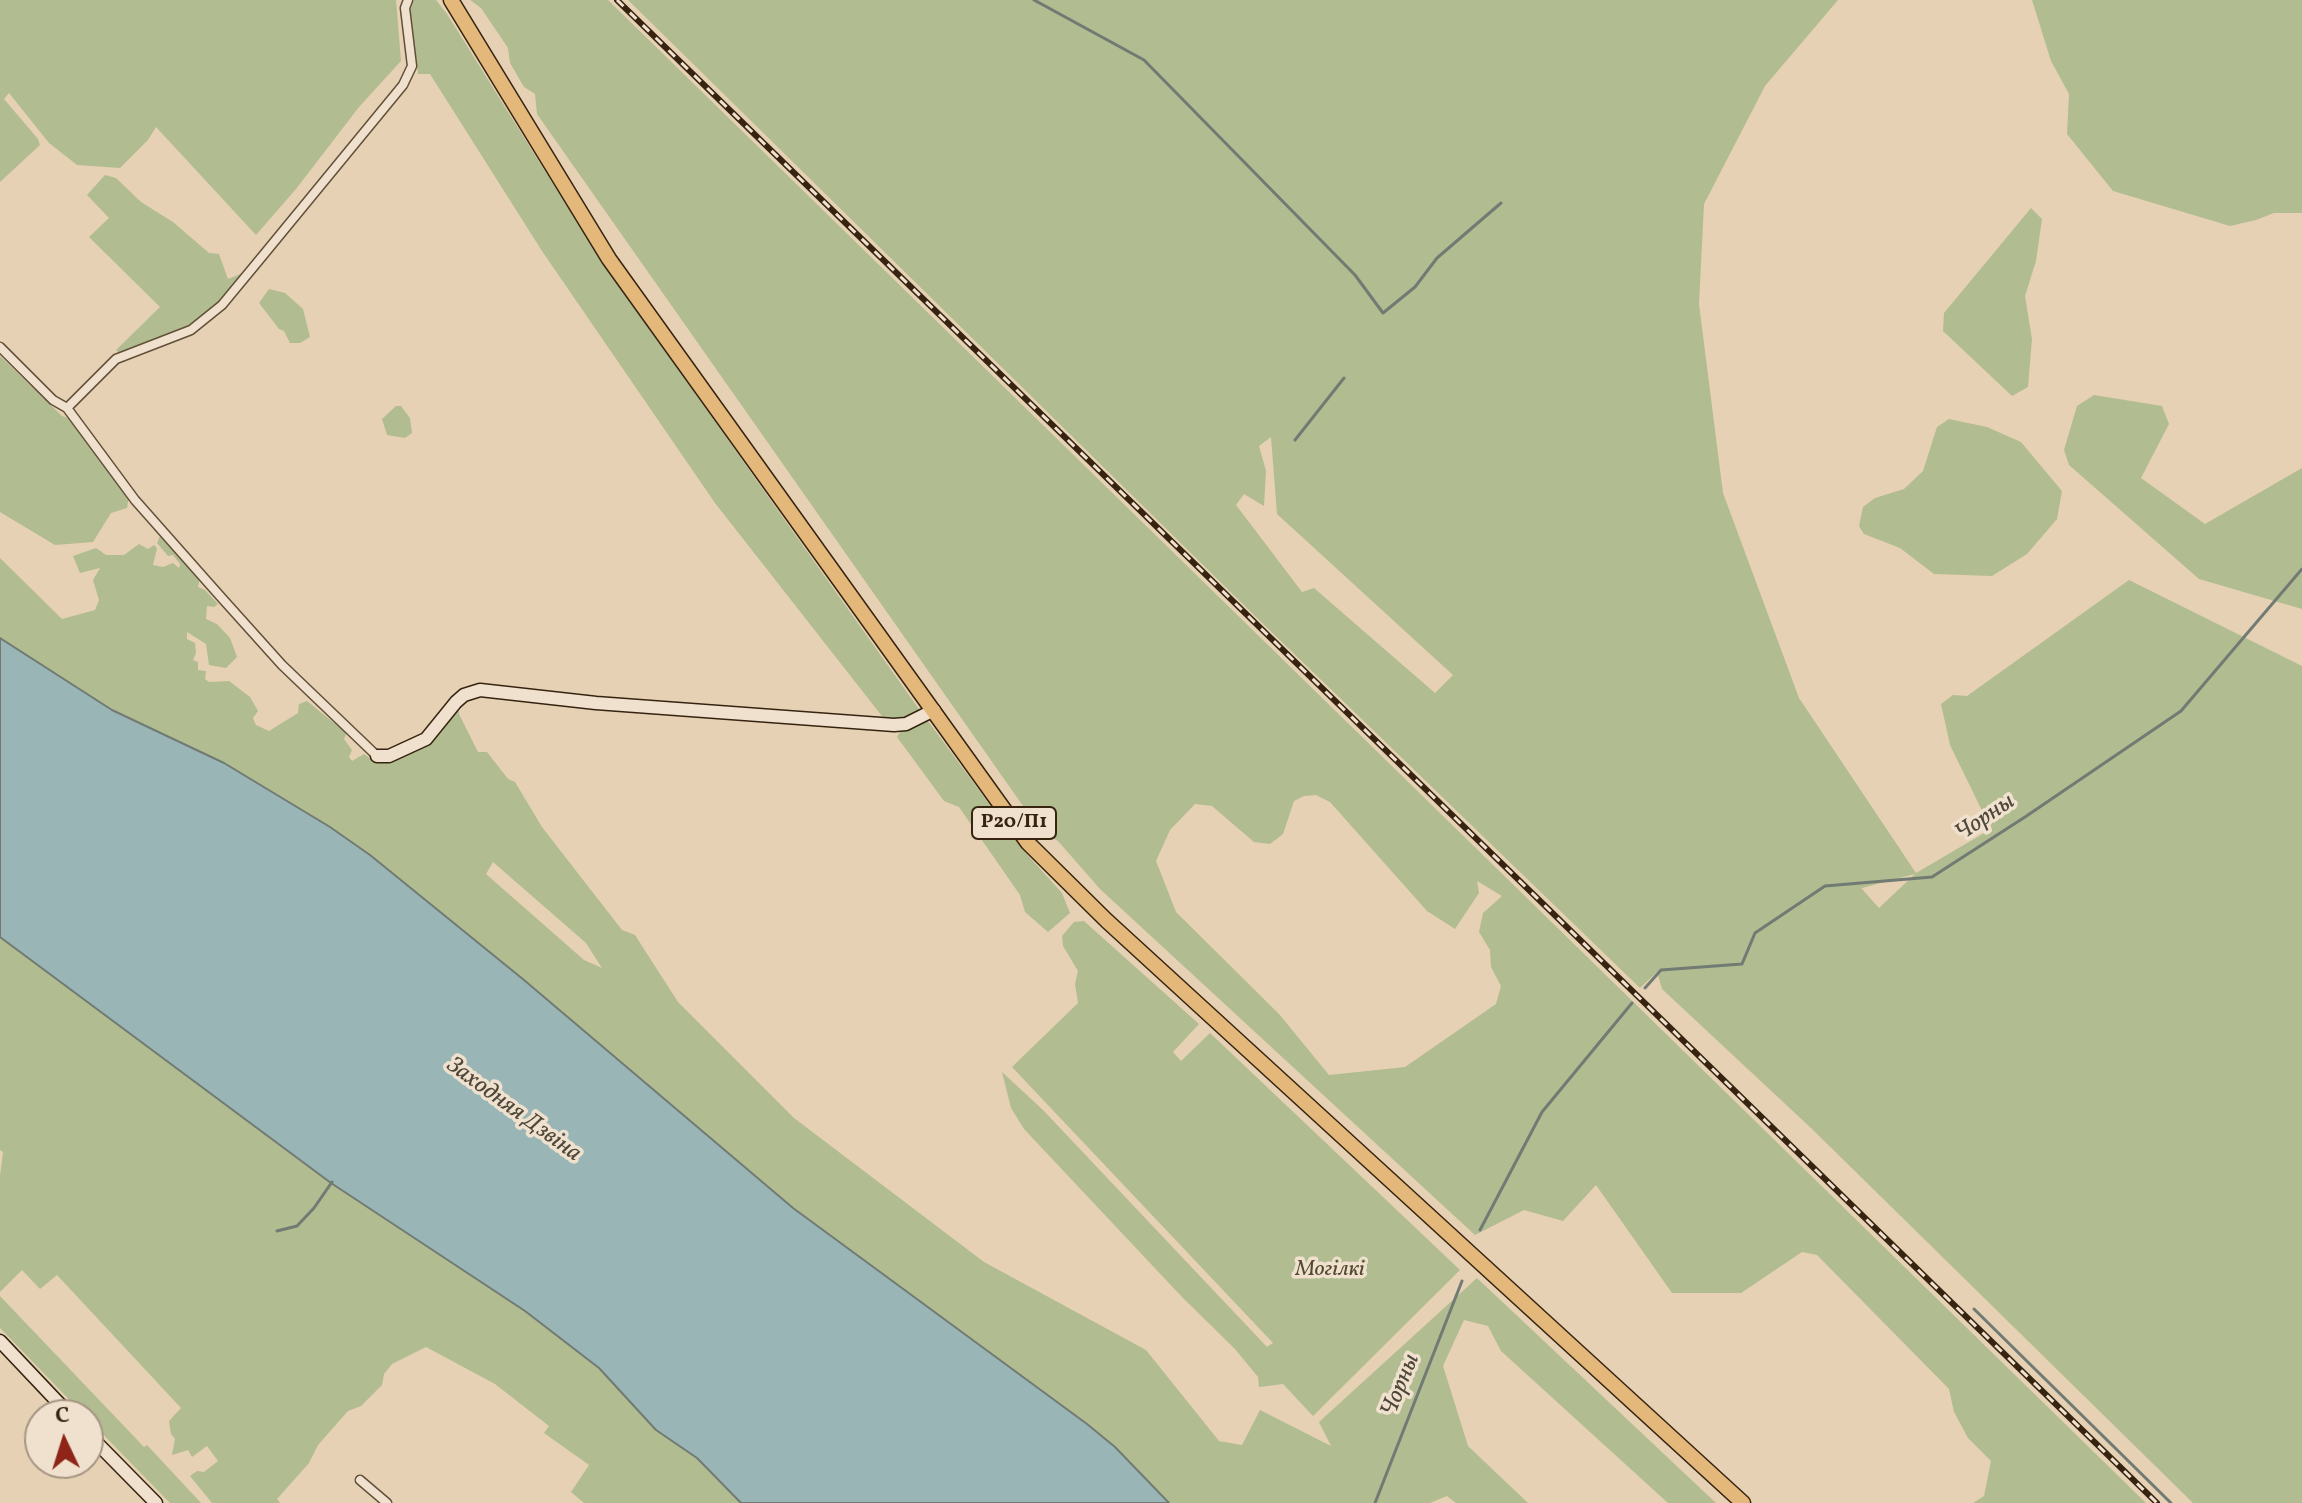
<!DOCTYPE html>
<html>
<head>
<meta charset="utf-8">
<style>
  body { margin:0 }
  #map { position:relative; width:2302px; height:1503px; overflow:hidden; background:#e6d1b4; font-family:Vollkorn,serif }
  canvas { display:block }
  .north { position:absolute; left:24px; top:1399px; width:80px; height:80px; box-sizing:border-box; background:#efe1ce; border:2px solid #a59582; border-radius:50%; rotate:356deg; font-size:22px; font-weight:700; line-height:32px; text-align:center; color:#362410 }
  .north::after { content:''; display:block; margin:auto; width:28px; height:36px; background:#8f2418; clip-path:polygon(50% 0,100% 100%,50% 72%,0 100%) }
</style>
</head>
<body>
<div id="map">
<canvas width="2302" height="1503"></canvas>
<div class="north">С</div>
</div>
<script>
const context = document.querySelector('canvas').getContext('2d');
context.lineJoin = 'round';
function fill(path, color) { context.fillStyle = color; context.fill(path, 'evenodd'); }
const poly = rows => new Path2D(rows.map(r => 'M' + r).join(''));
function trace(path, color, width, dash) { context.strokeStyle = color; context.lineWidth = width; context.lineCap = dash ? 'butt' : 'round'; context.setLineDash(dash || []); context.stroke(path); }
function label(font, color, halo, rows, align = 'center') {
  context.font = font + ' Vollkorn,serif'; context.lineWidth = 7; context.setLineDash([]); context.textBaseline = 'middle'; context.strokeStyle = halo; context.fillStyle = color; for (const [text, x, y, turn = 0] of rows) {
    context.save(); context.translate(x, y); context.rotate((+turn || 0) * Math.PI / 180); context.textAlign = isNaN(turn) ? turn : align; if (halo) context.strokeText(text, 0, 0); context.fillText(text, 0, 0); context.restore();
  }
}
fill(poly([
  [0,0,396,0,401,61,359,107,296,189,256,235,156,127,148,140,120,168,77,165,49,143,9,93,4,99,38,139,40,145,0,182],
  [414,0,436,0,447,14,603,264,921,712,906,720,885,720,715,503,542,251,430,74,418,74,410,11],
  [470,0,608,0,2146,1503,1973,1503,1984,1496,1991,1461,1968,1438,1954,1412,1949,1389,1817,1255,1802,1252,1741,1293,1672,1293,1596,1185,1563,1221,1524,1210,1475,1235,1100,889,1058,841,1042,833,537,114,535,94,524,87,510,63,508,48,481,8],
  [1316,795,1330,802,1427,911,1455,929,1479,893,1477,881,1502,896,1483,913,1479,932,1490,950,1491,967,1501,986,1496,1004,1405,1067,1329,1075,1279,1014,1176,912,1156,861,1170,830,1195,804,1212,806,1254,842,1270,844,1283,834,1294,801,1304,796],
  [628,0,1838,0,1765,86,1704,204,1699,304,1723,493,1799,698,1916,873,1991,829,1950,745,1941,704,1953,695,1967,696,2129,580,2302,666,2302,1503,2193,1503,1811,1128,1662,989,1657,972,1640,988,1257,618],
  [1271,437,1277,514,1453,675,1435,693,1314,588,1302,592,1236,505,1244,494,1264,506,1266,471,1259,446],
  [1915,874,1879,908,1862,889,1862,888],
  [2032,0,2302,0,2302,213,2274,213,2256,220,2230,226,2113,191,2067,134,2069,94,2051,61],
  [105,175,116,178,141,202,173,222,209,253,219,254,228,279,243,273,215,306,189,326,120,354,116,350,160,307,89,237,109,218,87,195],
  [2031,208,2042,219,2036,261,2025,296,2032,339,2028,387,2012,396,1943,331,1944,313],
  [269,289,285,293,303,309,310,337,300,343,290,343,284,331,279,329,259,303],
  [0,356,62,416,68,418,129,497,127,508,111,513,93,542,55,545,0,512],
  [2094,395,2162,406,2169,424,2141,478,2205,524,2302,468,2302,609,2199,579,2069,465,2064,450,2077,406],
  [396,406,401,406,410,418,412,433,405,438,387,435,382,419],
  [1949,419,1987,427,2021,442,2062,491,2057,519,2027,554,1992,576,1934,574,1900,548,1864,534,1859,526,1863,507,1875,498,1904,489,1923,471,1937,427],
  [161,534,200,578,198,587,205,590,218,604,214,607,207,606,206,619,217,624,230,638,237,657,226,668,209,665,206,644,187,632,187,639,195,643,196,653,193,660,198,662,198,670,206,671,205,679,209,682,229,681,250,697,258,711,253,718,256,725,269,731,298,713,299,704,307,701,334,723,340,724,347,732,344,739,352,750,349,757,352,761,364,754,374,761,409,753,428,740,458,704,459,714,478,752,487,752,508,779,515,782,542,827,622,930,635,935,678,1002,794,1118,984,1262,1146,1350,1219,1441,1242,1445,1260,1410,1331,1446,1319,1422,1477,1278,1716,1503,1668,1503,1501,1351,1488,1326,1464,1320,1443,1366,1468,1446,1528,1503,1456,1503,1447,1496,1430,1503,1169,1503,1115,1447,1087,1424,793,1208,524,980,370,855,330,827,224,763,112,710,0,638,0,558,62,619,95,610,99,600,93,580,100,568,80,573,73,556,96,548,106,555,124,555,139,544,148,549,154,545,157,548,153,565,163,567,173,563,179,568,180,564,173,555,168,556,157,543],
  [493,862,586,943,602,968,584,960,486,874],
  [928,721,1023,850,1062,893,1070,913,1048,932,1025,912,1020,895,959,807,944,801,897,737,901,730],
  [1084,921,1199,1024,1173,1052,1181,1061,1210,1033,1460,1270,1313,1416,1283,1384,1259,1387,1258,1377,1235,1349,1182,1297,1024,1129,1011,1108,1002,1072,1043,1110,1267,1347,1273,1343,1012,1067,1078,1003,1075,984,1078,971,1063,946,1062,936,1074,922],
  [0,937,331,1183,525,1311,599,1368,656,1430,697,1458,741,1503,584,1503,571,1492,589,1465,544,1433,549,1426,495,1384,426,1347,392,1364,384,1374,382,1385,361,1406,348,1411,318,1445,309,1463,277,1499,280,1503,212,1503,190,1476,197,1471,204,1472,218,1461,207,1446,192,1457,188,1450,172,1455,175,1439,171,1434,169,1421,181,1408,57,1275,40,1289,22,1270,0,1292,0,1176,3,1152,0,1150],
  [0,1296,144,1447,147,1445,201,1503,170,1503,88,1419,88,1415,84,1415,0,1328]
]), '#b1bc90');
const water = poly([
  [0,638,112,710,224,763,330,827,370,855,524,980,793,1208,1087,1424,1115,1447,1169,1503,741,1503,697,1458,656,1430,599,1368,525,1311,331,1183,0,937,0,638]
]);
fill(water, '#99b5b6');
trace(water, '#717b74', 2);
trace(poly([
  [1034,0,1144,60,1355,275,1383,313,1415,287,1437,258,1501,203],
  [1295,440,1344,378],
  [1645,988,1661,970,1742,964,1755,933,1825,886,1932,877,2025,817,2181,711,2302,569],
  [1480,1230,1542,1112,1632,1003],
  [277,1231,297,1226,314,1208,332,1182],
  [1974,1309,2171,1503],
  [1375,1503,1462,1281]
]), '#717b74', 3);
const street = poly([
  [0,347,53,400,67,408,135,500,220,596,282,665,377,756],
  [67,408,116,359,191,330,222,305,265,253,403,85,412,66,405,8,408,0],
  [360,1480,387,1503]
]);
const secondary = poly([
  [377,756,389,756,426,739,456,702,464,695,480,690,596,703,894,725,906,724,934,710],
  [0,1341,70,1415],
  [88,1434,156,1503]
]);
const primary = poly([
  [451,0,609,259,1028,843,1107,921,1743,1503]
]);
trace(street, '#624f39', 11);
trace(secondary, '#362410', 15);
trace(primary, '#362410', 17);
trace(street, '#efe1ce', 8);
trace(secondary, '#efe1ce', 12);
trace(primary, '#e3b87a', 14);
const rail = poly([
  [617,0,2157,1503]
]);
trace(rail, '#362410', 6);
trace(rail, '#efe1ce', 3, [9]);
for (const [x, y, w] of [
  [1014,823,84]
]) { const box = new Path2D(); box.roundRect(x - w / 2, y - 16, w, 32, 6); context.fillStyle = '#efe1ce'; context.fill(box); trace(box, '#362410', 2); }
label('bold 20px', '#362410', null, [
  ["Р20/П1",1014,823]
]);
label('italic 22px', '#554a30', '#efe1ce', [
  ["Могілкі",1330,1271]
]);
label('italic 24px', '#4f483a', '#efe1ce', [
  ["Чорны",1986,819,-34],
  ["Заходняя Дзвіна",513,1111,36],
  ["Чорны",1402,1386,-68]
]);
</script>
</body>
</html>
